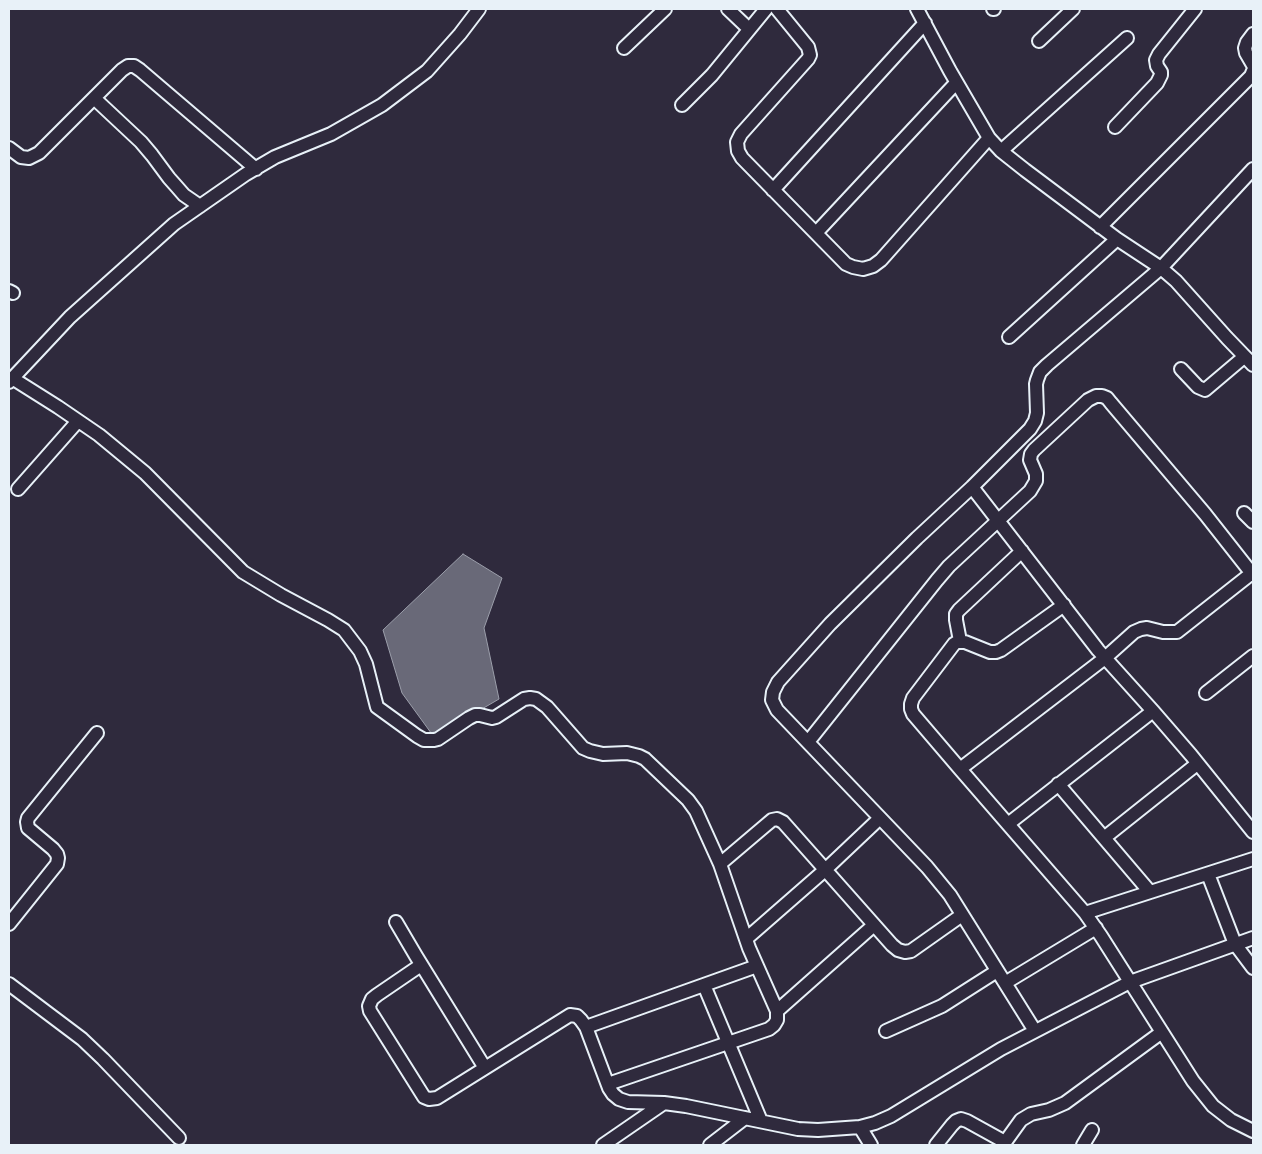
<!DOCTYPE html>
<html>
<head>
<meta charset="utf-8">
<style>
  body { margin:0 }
  #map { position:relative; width:1262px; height:1154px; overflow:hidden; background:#2f2a3d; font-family:"Shantell Sans",sans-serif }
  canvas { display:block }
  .frame { position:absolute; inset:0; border:10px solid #e8f1f8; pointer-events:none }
</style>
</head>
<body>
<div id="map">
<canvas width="1262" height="1154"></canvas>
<div class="frame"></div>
</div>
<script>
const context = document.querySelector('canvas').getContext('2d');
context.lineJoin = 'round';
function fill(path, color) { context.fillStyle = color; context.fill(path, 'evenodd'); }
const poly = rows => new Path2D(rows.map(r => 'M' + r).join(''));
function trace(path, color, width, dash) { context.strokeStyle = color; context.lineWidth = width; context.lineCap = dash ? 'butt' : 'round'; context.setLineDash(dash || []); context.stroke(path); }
const water = poly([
  [463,554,502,578,484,628,499,699,434,737,402,693,383,630,463,554]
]);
fill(water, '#696978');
trace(water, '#9c9fab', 1);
const minor = poly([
  [728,9,749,29],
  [777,9,808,47,810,55,808,59,741,134,737,142,738,151,742,158,846,264,853,267,863,269,873,266,881,260,989,138],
  [917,9,950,71,989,138,1001,151,1025,170,1117,239,1161,268,1176,281,1227,338,1253,365],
  [993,9,994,9],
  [1253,34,1247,42,1245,48,1246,53,1253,65],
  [1039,41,1073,9],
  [624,48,665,9],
  [94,98,141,142,152,155,169,178,177,187,184,195,200,206],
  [682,105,712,75,766,9],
  [1115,127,1157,83,1161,75,1161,72,1157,66,1156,60,1159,54,1195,9],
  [9,148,21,157,29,158,39,153,122,70,128,66,134,66,140,70,256,169],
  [1001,151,1127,38],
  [773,190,925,23],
  [1100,227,1251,76,1253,71],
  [816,233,956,83],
  [9,291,13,293],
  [1009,337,1117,239],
  [1181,369,1198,387,1205,390,1244,357],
  [12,378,58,407,99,435,145,473,243,572,281,595,328,620,344,630,360,651,366,664,377,707,417,736,424,740,434,740,438,739,469,718,475,715,480,715,492,718,496,717,524,699,530,698,536,699,547,707,583,748,590,751,603,754,627,753,639,756,645,759,688,800,696,811,720,864,749,948,777,1011,777,1020,774,1025,769,1029,608,1084],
  [9,382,70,317,174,224,246,174,275,157,331,134,382,105,427,71,460,34,479,9],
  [972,487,1098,650,1153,711,1191,755,1253,832],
  [18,489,78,421],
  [1244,513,1253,522],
  [1064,605,1001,650,996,652,990,652,965,642,957,642,954,644,913,698,911,704,911,709,913,714,960,769,1085,913,1101,936,1193,1081,1213,1106,1231,1120,1253,1131],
  [960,641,956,620,956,614,959,610,1022,551],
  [1206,693,1253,656],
  [808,742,937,580,949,566,1030,491,1036,481,1036,474,1030,460,1031,454,1034,450,1088,400,1096,396,1102,396,1107,398,1111,403,1205,514,1253,575],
  [960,769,1105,658,1134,632,1141,629,1147,628,1163,632,1177,632,1252,573],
  [1058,784,1150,892],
  [1008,824,1153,711],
  [1104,838,1197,764],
  [720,864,766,825,772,820,777,819,783,822,892,945,898,950,905,952,911,951,962,915],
  [1208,874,1235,944,1253,968],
  [1085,913,1253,859],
  [396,922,416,956,485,1068],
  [9,924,57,864,58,858,57,854,53,849,28,828,27,822,28,818,97,733],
  [746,939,825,870,880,818],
  [421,965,377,995,372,999,369,1006,370,1011,424,1097,429,1099,437,1098,570,1015,577,1016,581,1020,586,1027,609,1088,613,1094,619,1099,628,1102,664,1103,686,1106,798,1129,818,1130,860,1127,875,1123,891,1116,1001,1049,1130,982,1253,938],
  [1005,983,1096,928],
  [9,984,82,1039,103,1059,179,1138],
  [704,985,761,1121],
  [777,1011,874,925],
  [586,1027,757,966],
  [886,1031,942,1006,997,971],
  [1035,1031,950,895,927,867,777,710,772,700,773,692,778,682,830,624,917,538,972,487,1030,429,1035,421,1037,413,1036,384,1037,380,1040,372,1047,365,1161,268,1253,169],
  [860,1127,871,1145],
  [603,1145,664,1103],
  [710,1145,745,1118],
  [936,1145,952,1125,956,1121,961,1119,967,1121,1005,1142],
  [1003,1145,1021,1120,1031,1114,1049,1110,1065,1103,1162,1032],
  [1083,1145,1092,1130]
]);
trace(minor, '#e8f1f8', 16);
trace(minor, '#2f2a3d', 12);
</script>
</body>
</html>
